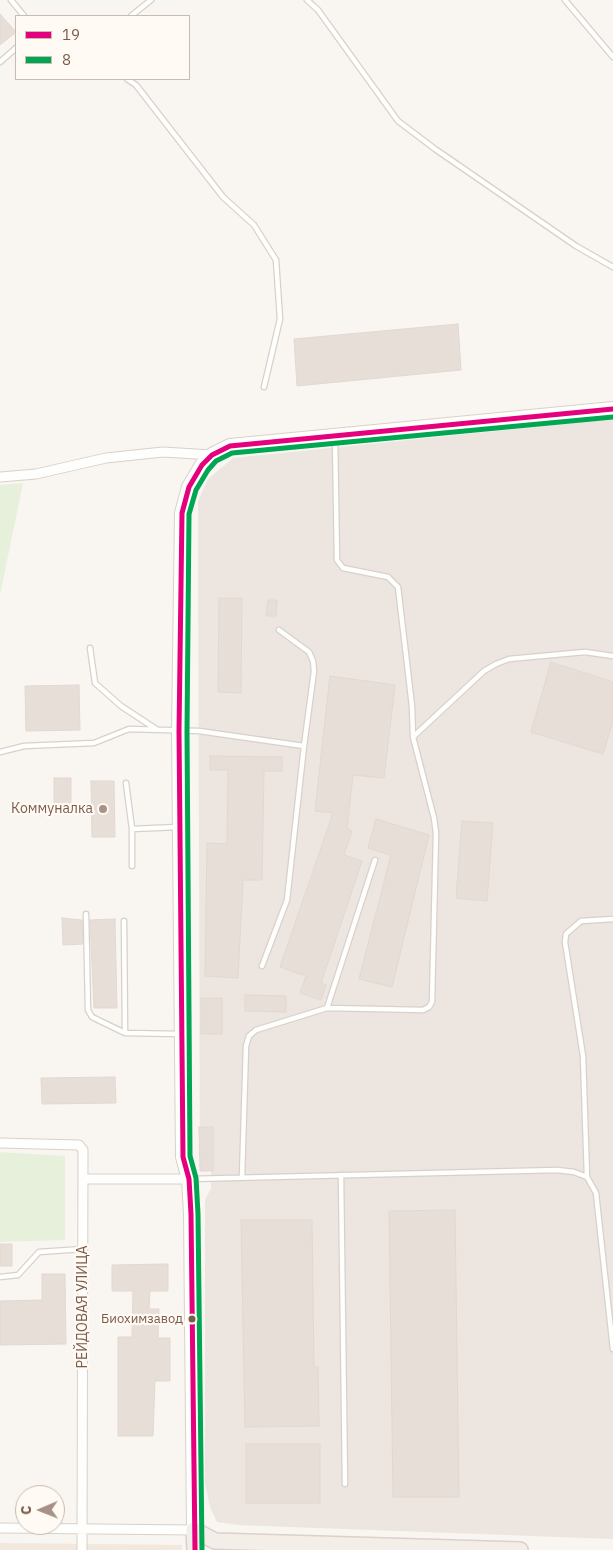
<!DOCTYPE html>
<html>
<head>
<meta charset="utf-8">
<style>
  body { margin:0 }
  #map { position:relative; width:613px; height:1550px; overflow:hidden; background:#f9f5f0; font-family:"IBM Plex Sans",sans-serif }
  canvas { display:block }
  .legend { position:absolute; left:15px; top:15px; width:175px; height:65px; box-sizing:border-box; background:#fffaf3; border:1px solid #cabbb1; margin:0; padding:6px 9px; list-style:none; font-size:15px; color:#7a5c4d }
  .legend li { display:flex; align-items:center; gap:10px; height:25px }
  .legend b { width:25px; border:1px solid #cabbb1 }
  .north { position:absolute; left:15px; top:1485px; width:50px; height:50px; box-sizing:border-box; background:#fffaf3; border:1px solid #cabbb1; border-radius:50%; rotate:269deg; font-size:14px; font-weight:700; line-height:20px; text-align:center; color:#7a5c4d }
  .north::after { content:''; display:block; margin:auto; width:18px; height:22px; background:#a69286; clip-path:polygon(50% 0,100% 100%,50% 72%,0 100%) }
</style>
</head>
<body>
<div id="map">
<canvas width="613" height="1550"></canvas>
<ul class="legend">
<li><b style="height:6px;background:#e5007d"></b>19</li>
<li><b style="height:6px;background:#00a651"></b>8</li>
</ul>
<div class="north">С</div>
</div>
<script>
const context = document.querySelector('canvas').getContext('2d');
context.lineJoin = 'round';
function fill(path, color) { context.fillStyle = color; context.fill(path, 'evenodd'); }
const poly = rows => new Path2D(rows.map(r => 'M' + r).join(''));
function trace(path, color, width, dash) { context.strokeStyle = color; context.lineWidth = width; context.lineCap = dash ? 'butt' : 'round'; context.setLineDash(dash || []); context.stroke(path); }
function label(font, color, halo, rows, align = 'center') {
  context.font = font + ' "IBM Plex Sans",sans-serif'; context.lineWidth = 4.5; context.setLineDash([]); context.textBaseline = 'middle'; context.strokeStyle = halo; context.fillStyle = color; for (const [text, x, y, turn = 0] of rows) {
    context.save(); context.translate(x, y); context.rotate((+turn || 0) * Math.PI / 180); context.textAlign = isNaN(turn) ? turn : align; if (halo) context.strokeText(text, 0, 0); context.fillText(text, 0, 0); context.restore();
  }
}
fill(poly([
  [0,1543,182,1545,182,1550,0,1550]
]), '#f2e8de');
fill(poly([
  [613,419,613,1539,238,1525,217,1522,210,1507,205,1483,205,1200,211,1188,211,1171,200,1171,198,501,208,479,233,458]
]), '#ede5e0');
fill(poly([
  [23,483,0,595,0,485],
  [0,1152,65,1156,65,1240,0,1242]
]), '#e7f0db');
const building = poly([
  [0,14,16,32,0,45,0,14],
  [458,324,461,370,297,386,294,339,458,324],
  [219,598,242,598,241,693,218,692,219,598],
  [268,600,277,600,276,616,266,616,268,600],
  [551,662,613,682,613,721,603,754,531,732,551,662],
  [330,676,395,685,384,778,353,775,347,829,352,831,344,855,362,861,321,983,326,985,321,1000,300,993,306,976,280,967,333,813,315,811,330,676],
  [79,685,80,730,26,731,25,686,79,685],
  [210,756,282,757,282,771,264,771,262,880,243,880,238,978,205,976,207,843,227,844,228,770,210,770,210,756],
  [54,778,71,778,71,807,54,807,54,778],
  [91,781,114,781,115,837,92,837,91,781],
  [376,819,429,835,392,987,359,979,391,855,368,848,376,819],
  [462,821,493,823,487,901,456,898,462,821],
  [62,918,82,920,83,944,63,945,62,918],
  [115,919,117,1008,94,1008,90,920,115,919],
  [245,995,286,996,286,1012,245,1011,245,995],
  [201,998,222,998,222,1034,201,1034,201,998],
  [115,1077,116,1103,42,1104,41,1078,115,1077],
  [199,1127,213,1127,213,1171,200,1171,199,1127],
  [455,1210,459,1497,393,1497,389,1211,455,1210],
  [241,1220,312,1220,314,1367,318,1367,319,1426,245,1427,241,1220],
  [0,1244,12,1244,12,1266,0,1266,0,1244],
  [168,1264,168,1291,150,1291,149,1309,159,1309,158,1338,170,1338,170,1381,155,1381,153,1436,118,1436,118,1337,132,1337,133,1291,112,1291,112,1265,168,1264],
  [42,1274,65,1274,66,1344,0,1345,0,1301,42,1300,42,1274],
  [246,1444,320,1444,320,1503,246,1503,246,1444]
]);
fill(building, '#e6ded7');
trace(building, '#e2d8d2', 1);
const lane = poly([
  [11,0,24,16],
  [307,0,318,10,398,121,435,149,576,246,613,267],
  [565,0,613,57],
  [131,16,151,0],
  [0,62,16,48],
  [127,79,136,85,223,197,254,225,276,260,280,319,264,387],
  [335,438,337,560,343,568,388,577,398,587,412,706,413,737],
  [279,630,309,652,313,661,314,671,304,746],
  [90,648,95,683,121,706,156,729],
  [0,752,24,746,94,743,129,729,199,731,304,746,287,900,262,966],
  [126,783,132,829,132,866],
  [132,829,178,827],
  [86,914,88,1010,92,1017,125,1033,180,1034],
  [124,921,125,1033],
  [327,1008,375,860],
  [341,1175,345,1484],
  [242,1177,246,1046,249,1036,256,1030,327,1008,423,1010,429,1007,432,1002,436,833,434,818,413,737,484,671,496,664,509,659,585,652,613,656],
  [587,1177,583,1056,565,942,566,934,581,921,613,919],
  [190,1179,557,1170,574,1172,587,1177,596,1193,613,1349],
  [0,1277,18,1275,39,1252,83,1249]
]);
const street = poly([
  [0,477,36,474,106,458,163,452,212,455],
  [0,1143,79,1145,83,1150,82,1550],
  [83,1179,189,1179],
  [0,1528,194,1530]
]);
const secondary = poly([
  [194,1530,191,1214,189,1179,183,1157,179,731,182,513,189,487,202,465,212,455,230,446,613,409]
]);
const primary = poly([
  [195,1550,194,1530,215,1541,520,1550]
]);
trace(lane, '#d7d1cb', 7);
trace(street, '#d7d1cb', 11);
trace(secondary, '#d9d2cb', 16);
trace(primary, '#dad1cc', 18);
trace(lane, '#fefefd', 4.5);
trace(street, '#fefefd', 9);
trace(secondary, '#fefefd', 14);
trace(primary, '#f3eee8', 15);
trace(poly([
  [195,1550,191,1214,189,1179,183,1157,179,731,182,513,189,487,202,465,212,455,230,446,613,409]
]), '#e5007d', 5);
trace(poly([
  [202,1550,198,1214,196,1178,190,1156,187,731,189,514,196,490,208,470,216,461,232,453,613,417]
]), '#00a651', 5);
for (const [x, y, r, color] of [
  [103,809,5,"#a69286"],
  [192,1319,4.5,"#7a5c4d"]
]) { const dot = new Path2D(); dot.arc(x, y, r, 0, 2 * Math.PI); context.fillStyle = color; context.fill(dot); trace(dot, '#fffaf3', 2); }
label('13px', '#7a5c4d', '#fffaf3', [
  ["Биохимзавод",183,1319]
], 'right');
label('14px', '#7a5c4d', '#fffaf3', [
  ["Коммуналка",93,809]
], 'right');
label('14px', '#7a5c4d', '#fffaf3', [
  ["РЕЙДОВАЯ УЛИЦА",83,1307,-90]
]);
</script>
</body>
</html>
